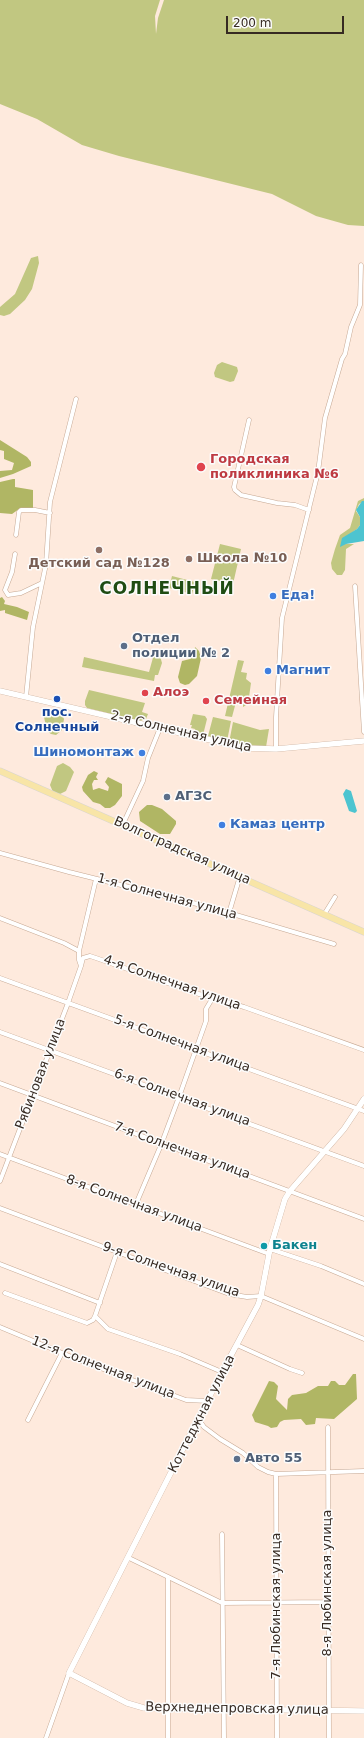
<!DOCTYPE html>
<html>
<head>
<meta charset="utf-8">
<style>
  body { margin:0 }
  #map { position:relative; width:364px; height:1738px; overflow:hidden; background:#feeadd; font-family:"DejaVu Sans",sans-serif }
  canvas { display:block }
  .scale { position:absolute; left:226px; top:16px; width:118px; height:18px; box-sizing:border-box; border:2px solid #362a22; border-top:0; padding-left:5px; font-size:12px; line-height:14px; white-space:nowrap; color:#362a22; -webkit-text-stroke:3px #fcfcfc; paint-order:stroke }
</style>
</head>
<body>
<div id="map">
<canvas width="364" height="1738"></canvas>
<div class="scale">200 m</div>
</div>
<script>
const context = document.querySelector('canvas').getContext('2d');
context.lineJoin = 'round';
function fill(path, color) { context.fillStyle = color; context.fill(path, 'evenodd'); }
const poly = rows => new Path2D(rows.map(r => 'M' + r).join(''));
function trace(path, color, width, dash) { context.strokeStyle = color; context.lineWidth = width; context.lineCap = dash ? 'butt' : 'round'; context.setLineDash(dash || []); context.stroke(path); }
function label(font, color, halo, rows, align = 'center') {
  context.font = font + ' "DejaVu Sans",sans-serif'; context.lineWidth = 3; context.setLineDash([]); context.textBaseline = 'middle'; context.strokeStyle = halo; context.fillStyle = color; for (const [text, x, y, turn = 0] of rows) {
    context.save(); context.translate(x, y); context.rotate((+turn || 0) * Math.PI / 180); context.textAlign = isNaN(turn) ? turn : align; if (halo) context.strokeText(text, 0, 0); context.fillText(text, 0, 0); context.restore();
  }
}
fill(poly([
  [0,0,160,0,155,16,156,34,158,18,164,0,364,0,364,226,348,225,316,216,272,194,119,156,82,145,37,119,0,104],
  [38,256,39,263,32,289,25,300,10,314,4,316,0,315,0,307,15,294,31,258],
  [222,362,237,367,238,371,234,381,230,382,215,377,214,373,217,365],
  [364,498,364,501,359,504,356,511,360,517,360,525,357,529,350,534,346,544,354,544,346,549,345,570,342,575,337,575,332,569,331,563,335,549,340,535,350,528,358,501],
  [220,544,241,549,233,584,211,579],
  [172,576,195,582,192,594,169,588],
  [154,654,160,656,162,663,158,675,155,675,154,681,82,667,84,657,149,672],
  [238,660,244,661,241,672,247,673,246,679,251,683,248,704,243,707,243,704,236,702,232,717,225,716],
  [89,690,145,703,142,712,148,714,146,719,140,721,87,708,85,705,85,701],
  [54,710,61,712,64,719,62,730,56,735,51,734,47,731,44,717,46,712],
  [193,714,205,716,207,719,203,735,194,734,195,729,191,728,192,725,190,725],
  [213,717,231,721,227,741,208,736],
  [233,722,260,730,269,729,266,747,247,746,229,743],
  [63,763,70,767,74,772,66,791,60,794,53,792,50,785,57,766]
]), '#c1c781');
fill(poly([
  [0,440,27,457,31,462,31,466,13,474,0,478,0,471,12,470,14,463,4,459,4,451,0,450],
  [13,479,15,479,15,487,33,490,33,508,19,509,12,514,0,513,0,482],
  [2,597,5,601,4,604,17,607,29,612,27,620,5,613,5,610,0,611,0,598],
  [195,647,199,651,201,658,197,676,189,684,185,685,180,683,178,677,182,661,190,659,194,655],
  [94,771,98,773,96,777,98,780,94,780,92,784,93,790,99,788,108,791,109,787,105,782,108,777,122,784,122,796,115,805,110,808,105,808,100,804,93,802,83,791,82,787,88,775],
  [147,805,152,805,162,809,176,821,176,824,170,834,160,834,140,821,139,812],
  [353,1374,356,1374,357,1399,334,1419,316,1418,315,1424,306,1425,301,1419,284,1420,280,1422,277,1427,271,1428,268,1426,255,1422,252,1415,269,1381,274,1382,278,1386,276,1399,287,1410,288,1399,292,1395,306,1393,318,1386,328,1386,331,1381,335,1381,339,1385,345,1385]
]), '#b0b664');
fill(poly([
  [362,501,364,501,364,541,346,544,340,547,342,538,357,529,360,525,360,517,356,510],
  [346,789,351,791,357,811,355,813,349,811,343,794]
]), '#4dc4d0');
const street = poly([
  [249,420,234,487,235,490,241,495,277,503,295,505,309,510],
  [16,535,19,512,21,510,35,510,50,513],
  [15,554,12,572,5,590,8,595,21,593,42,583],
  [355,586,364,732],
  [26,697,33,627,46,564,50,502,76,399],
  [276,749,276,717,282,618,318,472,325,418,342,359,345,354,351,327,360,305,361,265],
  [123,824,143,781,148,758,160,728],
  [0,853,69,872,209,907,334,944],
  [229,913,240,876],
  [325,913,335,897],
  [0,918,64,943,79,951,79,960,81,966,83,958,90,956,96,958,199,994,244,1007,364,1050],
  [79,951,96,879],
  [0,978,364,1111],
  [0,1032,364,1166],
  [0,1083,364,1219],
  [0,1154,269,1254],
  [0,1181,68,1003,81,966],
  [136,1204,161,1145,179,1097,206,1021,206,1009,212,999],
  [0,1208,229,1294,247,1297,261,1296,364,1339],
  [270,1249,321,1266,364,1284],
  [0,1264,100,1303],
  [5,1293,87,1323,93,1320,95,1316,108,1329,180,1354,222,1372],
  [95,1316,117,1252],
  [0,1327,79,1360,186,1400,208,1401],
  [237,1345,290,1369,302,1373],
  [28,1420,62,1353],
  [199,1420,204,1427,220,1439,243,1453,258,1467,268,1472,276,1474,364,1471],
  [328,1427,329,1738],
  [276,1474,277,1738],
  [222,1534,224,1738],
  [129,1558,222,1603,328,1602],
  [168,1577,168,1738],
  [46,1738,69,1673]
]);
const secondary = poly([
  [0,691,245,748,276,749,364,741],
  [364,1099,344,1129,290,1191,285,1199,270,1249,261,1296,258,1305,222,1372,69,1673,127,1703,144,1708,364,1711]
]);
const primary = poly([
  [0,771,364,932]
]);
trace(street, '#c6a893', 5);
trace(secondary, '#c6a893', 6);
trace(primary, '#d7d4d3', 7);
trace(street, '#fff', 4);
trace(secondary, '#fff', 5.5);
trace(primary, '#f8e5a7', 6);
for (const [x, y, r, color] of [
  [201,467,5,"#e0444e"],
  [99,550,4,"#8d6e63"],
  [189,559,4,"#8d6e63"],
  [273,596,4,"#3f7fe0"],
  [124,646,4,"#5c6f8a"],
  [268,671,4,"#3f7fe0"],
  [145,693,4,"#e0444e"],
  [57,699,4,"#1a4fb4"],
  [206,701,4,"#e0444e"],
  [142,753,4,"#3f7fe0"],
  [167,797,4,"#5c6f8a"],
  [222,825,4,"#3f7fe0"],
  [264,1246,4,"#0f9aa8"],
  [237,1459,4,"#5c6f8a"]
]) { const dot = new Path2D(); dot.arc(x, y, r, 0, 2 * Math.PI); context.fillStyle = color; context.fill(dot); trace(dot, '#fcfcfc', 1.5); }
label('bold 13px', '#be3a42', '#fcfcfc', [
  ["Городская",210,460],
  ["поликлиника №6",210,475],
  ["Алоэ",153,693],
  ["Семейная",214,701]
], 'left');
label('bold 13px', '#785e54', '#fcfcfc', [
  ["Школа №10",197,559],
  ["Детский сад №128",99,564,"center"]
], 'left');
label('bold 13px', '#366cbe', '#fcfcfc', [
  ["Еда!",281,596],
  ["Магнит",276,671],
  ["Шиномонтаж",134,753,"right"],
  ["Камаз центр",230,825]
], 'left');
label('bold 13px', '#4e5e75', '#fcfcfc', [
  ["Отдел",132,639],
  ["полиции № 2",132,654],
  ["АГЗС",175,797],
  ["Авто 55",245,1459]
], 'left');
label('bold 13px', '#164399', '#fcfcfc', [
  ["пос.",57,713],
  ["Солнечный",57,728]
]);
label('13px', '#362a22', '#fcfcfc', [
  ["2-я Солнечная улица",181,732,13],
  ["Волгоградская улица",182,851,24],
  ["1-я Солнечная улица",167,897,15],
  ["4-я Солнечная улица",172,983,19],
  ["5-я Солнечная улица",182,1044,20],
  ["Рябиновая улица",41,1074,-69],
  ["6-я Солнечная улица",182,1098,20],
  ["7-я Солнечная улица",182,1151,20],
  ["8-я Солнечная улица",134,1204,20],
  ["9-я Солнечная улица",171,1270,19],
  ["12-я Солнечная улица",103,1368,21],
  ["Коттеджная улица",202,1414,-63],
  ["8-я Любинская улица",328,1583,-90],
  ["7-я Любинская улица",277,1606,-90],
  ["Верхнеднепровская улица",237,1709,1]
]);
label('bold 13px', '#0d838f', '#fcfcfc', [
  ["Бакен",272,1246]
], 'left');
context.letterSpacing = '1px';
label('bold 17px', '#1f4c13', '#fcfcfc', [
  ["СОЛНЕЧНЫЙ",167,590]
]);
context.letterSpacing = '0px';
</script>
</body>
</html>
